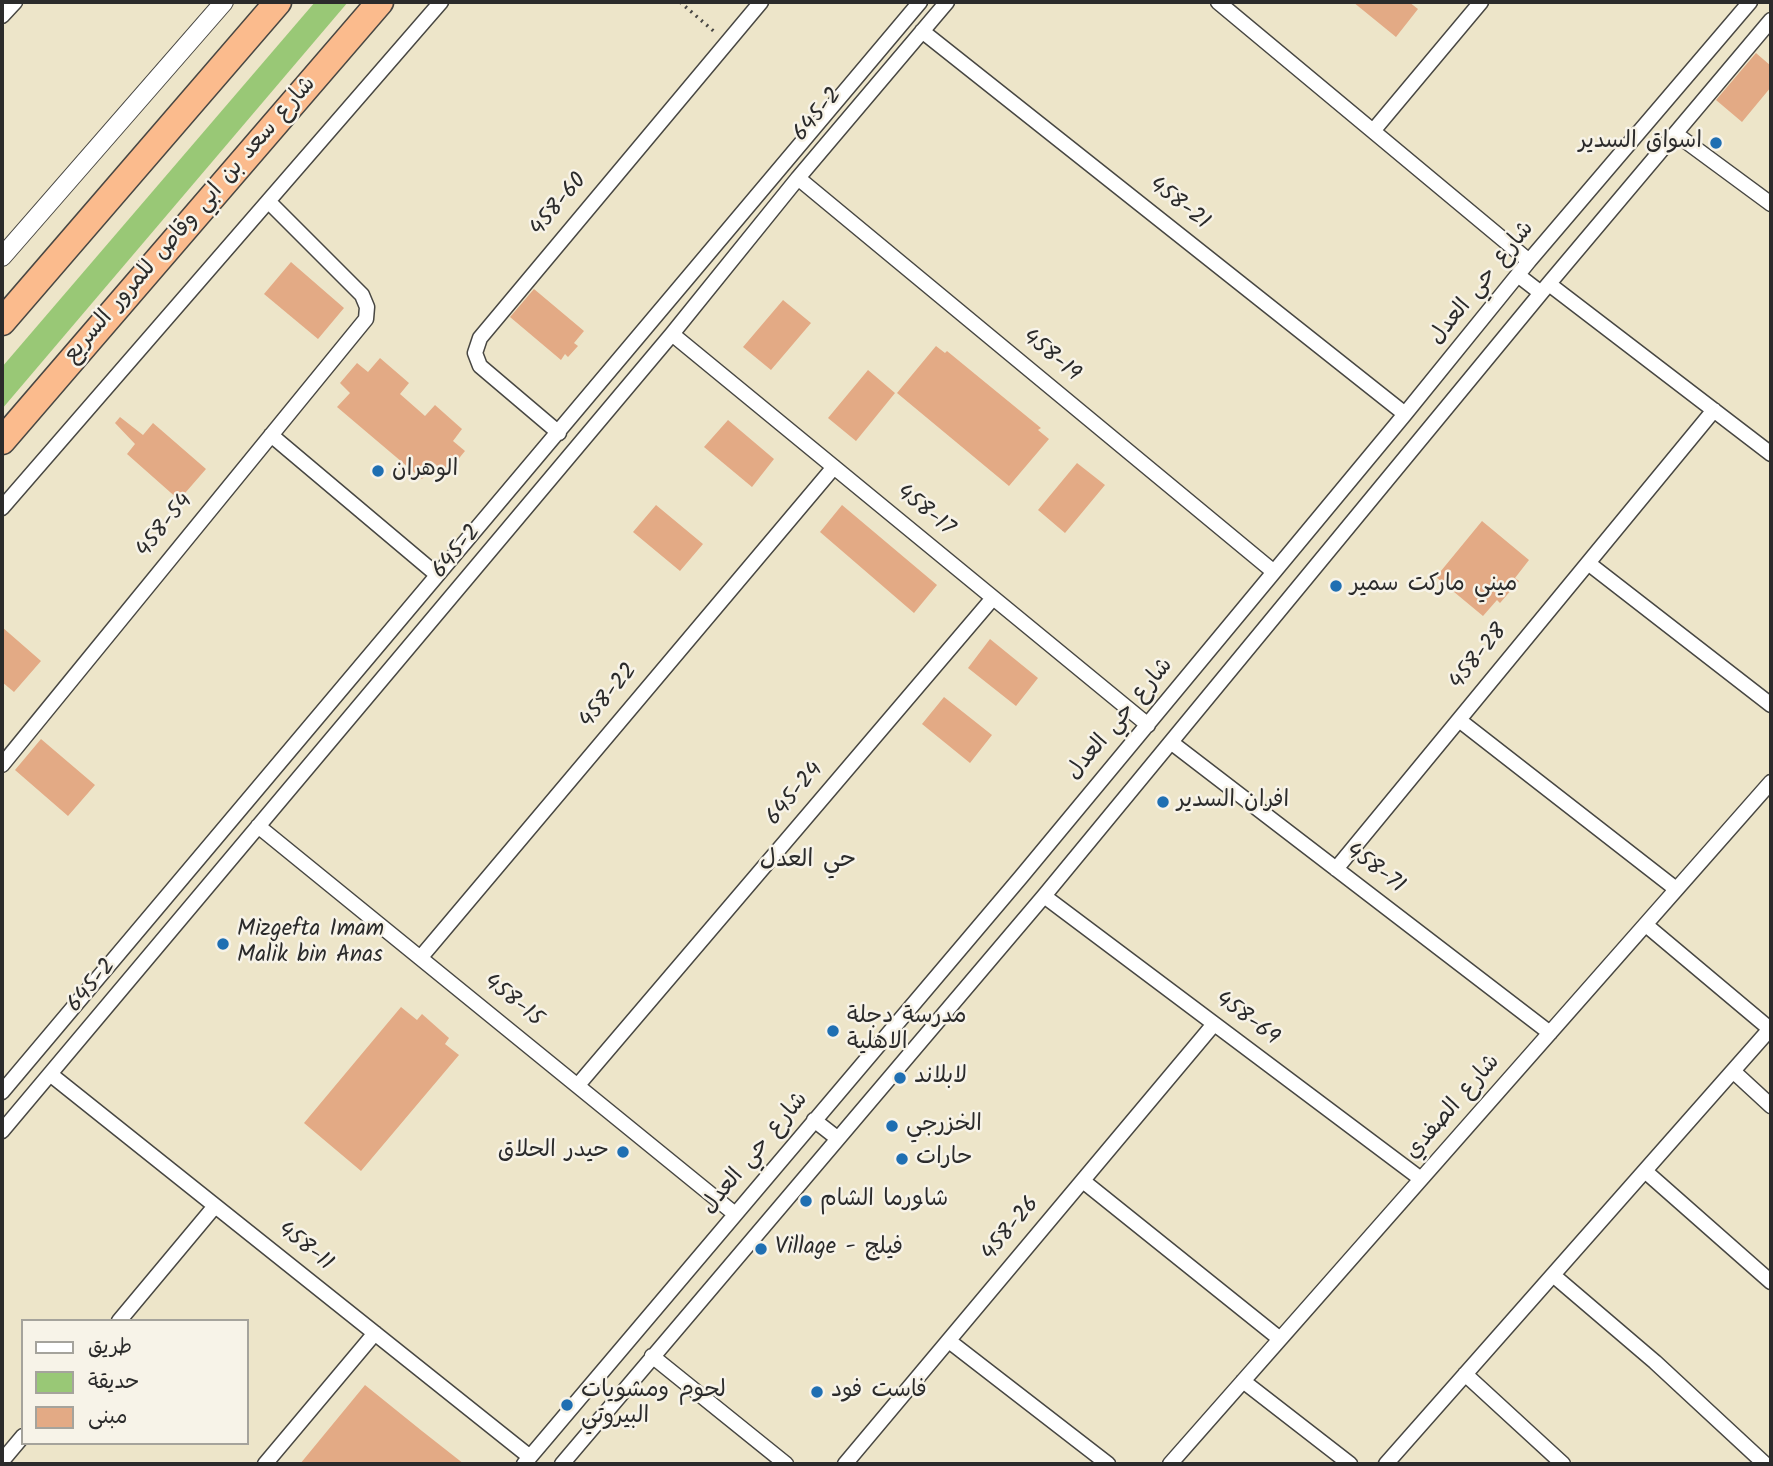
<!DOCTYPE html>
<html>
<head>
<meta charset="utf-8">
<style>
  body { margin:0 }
  #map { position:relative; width:1773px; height:1466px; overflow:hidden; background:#ede5c9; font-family:Kalam,"Playpen Sans Arabic",sans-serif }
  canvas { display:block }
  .frame { position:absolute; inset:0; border:4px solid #2b2b2b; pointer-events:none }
  .legend { position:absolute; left:21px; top:1319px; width:228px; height:126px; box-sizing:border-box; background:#f7f3e8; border:2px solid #a5a39c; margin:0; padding:9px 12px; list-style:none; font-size:21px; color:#2b2b2b }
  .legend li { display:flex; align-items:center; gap:14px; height:35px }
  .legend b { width:35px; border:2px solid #a5a39c }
</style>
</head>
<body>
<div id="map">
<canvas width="1773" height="1466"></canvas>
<div class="frame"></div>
<ul class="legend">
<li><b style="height:9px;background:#fff"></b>طريق</li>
<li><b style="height:19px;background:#99c876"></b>حديقة</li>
<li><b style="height:19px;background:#e3aa85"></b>مبنى</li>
</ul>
</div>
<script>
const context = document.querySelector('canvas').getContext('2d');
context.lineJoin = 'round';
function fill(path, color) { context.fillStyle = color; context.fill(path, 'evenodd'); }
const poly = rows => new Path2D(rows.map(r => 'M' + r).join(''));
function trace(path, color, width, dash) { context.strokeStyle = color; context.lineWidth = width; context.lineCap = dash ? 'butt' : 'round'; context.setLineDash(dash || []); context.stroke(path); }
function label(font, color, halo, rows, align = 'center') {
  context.font = font + ' Kalam,"Playpen Sans Arabic",sans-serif'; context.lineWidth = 5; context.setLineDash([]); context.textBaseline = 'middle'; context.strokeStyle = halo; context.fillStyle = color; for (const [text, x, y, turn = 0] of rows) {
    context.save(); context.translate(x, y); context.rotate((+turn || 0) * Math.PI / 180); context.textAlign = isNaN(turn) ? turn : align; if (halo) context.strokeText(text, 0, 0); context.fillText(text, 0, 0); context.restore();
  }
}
fill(poly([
  [315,2,348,2,2,409,2,367]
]), '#99c876');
fill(poly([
  [1353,2,1409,2,1418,9,1396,37],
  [1756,53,1771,66,1771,87,1742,122,1716,100],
  [291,262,344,308,318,339,264,294],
  [534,289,584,331,574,343,578,346,568,357,565,354,561,360,510,317],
  [783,300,811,323,771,370,743,347],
  [936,346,945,353,947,351,975,374,1041,428,1038,430,1049,439,1009,486,897,393],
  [380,358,409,383,400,394,425,416,435,405,462,429,453,441,465,451,446,474,435,464,422,479,337,407,350,393,340,383,357,363,368,372],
  [868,370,895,393,856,441,828,418],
  [120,417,143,435,153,423,206,469,179,500,127,454,135,444,115,423],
  [728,420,774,459,752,487,704,447],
  [1077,463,1105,485,1065,533,1038,510],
  [656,505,703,544,680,571,633,532],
  [842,505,937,585,914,613,820,532],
  [1482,521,1529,560,1515,578,1519,581,1500,603,1497,600,1483,616,1436,577],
  [2,627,41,661,14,692,2,682],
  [990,639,1038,678,1016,706,968,668],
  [944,697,992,735,970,763,922,724],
  [41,739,95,785,68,816,15,770],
  [401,1007,417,1020,422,1014,449,1038,445,1044,459,1055,361,1171,304,1123],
  [365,1385,422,1431,464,1464,300,1464]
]), '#e3aa85');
const minor = poly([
  [1218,2,1529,261],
  [2,16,15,2],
  [922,31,1405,414],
  [1373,131,1481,2],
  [1676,134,1771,204],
  [798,178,1274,572],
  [1519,276,1541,293],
  [1549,284,1771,454],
  [672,334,1148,725],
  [559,433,480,366,475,353,480,338,761,2],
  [271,435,436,574],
  [2,508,441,2],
  [1588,563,1771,705],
  [1459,720,1676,889],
  [1172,743,1550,1033],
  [2,765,366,319,367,307,362,295,269,202],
  [258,826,735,1214],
  [1336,869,1714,410],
  [1044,896,1421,1179],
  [1646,925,1771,1030],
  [421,957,834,467],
  [1733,1071,1771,1106],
  [50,1074,530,1457],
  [578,1085,993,598],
  [2,1092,920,2],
  [814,1120,837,1138],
  [2,1131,672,334,798,178,947,2],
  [1645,1171,1771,1282],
  [1083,1181,1280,1339],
  [1553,1275,1655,1362,1765,1464],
  [119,1321,215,1206],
  [949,1341,1108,1464],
  [652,1356,786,1464],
  [1465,1374,1563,1464],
  [1243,1381,1350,1464],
  [2,1461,23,1436],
  [265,1464,375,1333],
  [524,1464,1021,877,1405,414,1529,261,1750,2],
  [562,1464,1044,896,1541,293,1771,20],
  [845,1464,1214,1024],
  [1170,1464,1771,782],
  [1386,1464,1770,1029]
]);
const tertiary = poly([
  [2,257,224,2]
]);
const motorway = poly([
  [2,322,278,2],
  [2,441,380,2]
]);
trace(minor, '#484743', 17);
trace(tertiary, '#484743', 20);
trace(motorway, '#484743', 29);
trace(poly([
  [680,2,717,34]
]), '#484743', 3.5, [2, 5]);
trace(minor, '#fff', 14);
trace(tertiary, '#fff', 18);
trace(motorway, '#fbbb8d', 26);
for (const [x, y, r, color] of [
  [1716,143,7,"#1f6fb2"],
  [378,471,7,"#1f6fb2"],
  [1336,586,7,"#1f6fb2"],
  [1163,802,7,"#1f6fb2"],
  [223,944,7,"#1f6fb2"],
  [833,1031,7,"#1f6fb2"],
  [900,1078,7,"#1f6fb2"],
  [892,1126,7,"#1f6fb2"],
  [623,1152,7,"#1f6fb2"],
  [902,1159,7,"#1f6fb2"],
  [806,1201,7,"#1f6fb2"],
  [761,1249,7,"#1f6fb2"],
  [817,1392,7,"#1f6fb2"],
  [567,1405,7,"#1f6fb2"]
]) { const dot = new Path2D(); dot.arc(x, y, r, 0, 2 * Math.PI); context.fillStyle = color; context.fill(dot); trace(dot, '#f7f3e8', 2.5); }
label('23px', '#2b2b2b', '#f7f3e8', [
  ["645-2",819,116,-50],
  ["458-21",1178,205,38],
  ["458-60",560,206,-50],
  ["شارع سعد بن ابي وقاص للمرور السريع",191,221,-49],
  ["شارع حي العدل",1483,284,-51],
  ["458-19",1050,357,40],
  ["458-17",924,512,39],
  ["458-54",166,527,-51],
  ["645-2",458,553,-50],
  ["458-28",1480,658,-51],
  ["458-22",610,697,-50],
  ["شارع حي العدل",1121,720,-50],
  ["645-24",796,795,-50],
  ["458-71",1374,870,37],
  ["645-2",93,987,-50],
  ["458-15",512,1002,39],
  ["458-69",1246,1020,37],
  ["شارع الصفدي",1454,1108,-49],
  ["شارع حي العدل",756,1154,-50],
  ["458-26",1012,1230,-50],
  ["458-11",304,1248,39]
]);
label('23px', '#2b2b2b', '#f7f3e8', [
  ["اسواق السدير",1702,143,"right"],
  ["الوهران",392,471],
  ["ميني ماركت سمير",1350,586],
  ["افران السدير",1177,802],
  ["Mizgefta Imam",237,931],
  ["Malik bin Anas",237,957],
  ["مدرسة دجلة",847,1018],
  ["الاهلية",847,1044],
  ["لابلاند",914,1078],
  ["الخزرجي",906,1126],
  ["حيدر الحلاق",609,1152,"right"],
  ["حارات",916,1159],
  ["شاورما الشام",820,1201],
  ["Village - فيلج",775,1249],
  ["لحوم ومشويات",581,1392],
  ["البيروتي",581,1418],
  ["فاست فود",831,1392]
], 'left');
label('24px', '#2b2b2b', '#f7f3e8', [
  ["حي العدل",808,862]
]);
</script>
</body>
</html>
